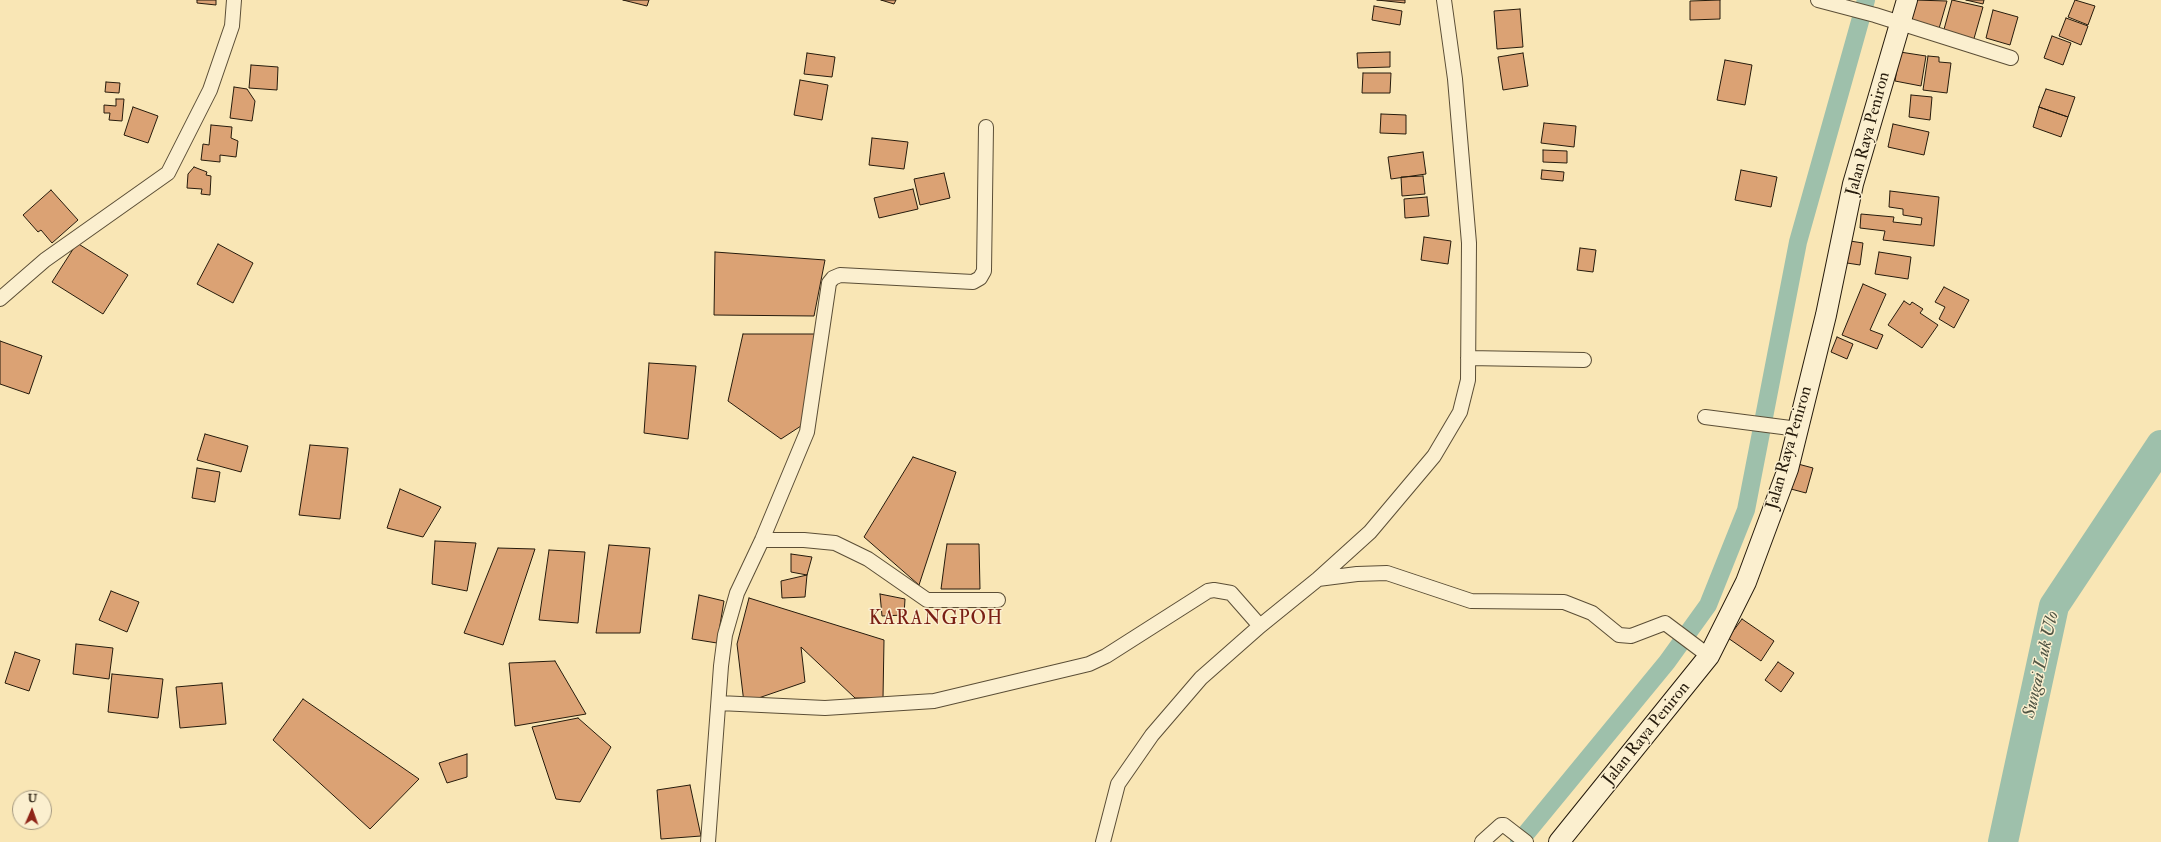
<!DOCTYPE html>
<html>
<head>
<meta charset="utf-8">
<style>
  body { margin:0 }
  #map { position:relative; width:2161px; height:842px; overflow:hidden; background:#f9e6b5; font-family:"IM FELL Double Pica",serif }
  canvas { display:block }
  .north { position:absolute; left:12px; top:790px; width:40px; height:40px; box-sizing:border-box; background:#fbefcf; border:1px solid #a69a81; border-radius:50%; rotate:2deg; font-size:11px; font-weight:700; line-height:16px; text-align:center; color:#261b0c }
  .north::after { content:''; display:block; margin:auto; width:14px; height:18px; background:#8f2418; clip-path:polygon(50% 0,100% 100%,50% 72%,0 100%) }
</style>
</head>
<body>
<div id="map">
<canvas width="2161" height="842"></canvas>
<div class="north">U</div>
</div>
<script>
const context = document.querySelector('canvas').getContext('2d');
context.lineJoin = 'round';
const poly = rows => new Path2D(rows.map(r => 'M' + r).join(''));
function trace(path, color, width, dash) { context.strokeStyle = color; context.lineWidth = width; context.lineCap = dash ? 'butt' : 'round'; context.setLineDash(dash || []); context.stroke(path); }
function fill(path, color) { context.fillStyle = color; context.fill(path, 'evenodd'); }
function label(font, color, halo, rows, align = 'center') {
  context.font = font + ' "IM FELL Double Pica",serif'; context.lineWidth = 3; context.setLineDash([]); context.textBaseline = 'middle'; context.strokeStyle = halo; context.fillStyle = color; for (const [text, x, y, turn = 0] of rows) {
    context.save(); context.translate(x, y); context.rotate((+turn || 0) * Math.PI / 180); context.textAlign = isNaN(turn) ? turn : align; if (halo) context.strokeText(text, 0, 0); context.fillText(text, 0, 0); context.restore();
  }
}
trace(poly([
  [1519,842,1667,662,1708,605,1746,510,1798,242,1866,0]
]), '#9ec0ab', 18);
trace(poly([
  [2003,842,2054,606,2161,445]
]), '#9ec0ab', 30);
const building = poly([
  [197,0,216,0,216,5,197,3,197,0],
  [623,0,649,0,647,6,623,0],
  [881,0,896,0,894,4,881,0],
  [1377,0,1405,0,1405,3,1377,0],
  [1720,0,1720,19,1690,20,1690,1,1720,0],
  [1915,0,1947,1,1938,32,1908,24,1915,0],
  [1952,0,1983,7,1973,42,1943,33,1952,0],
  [1966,0,1984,0,1983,4,1966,0],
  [2075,0,2095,6,2088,25,2068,17,2075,0],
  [1374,6,1402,11,1400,25,1372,20,1374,6],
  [1520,9,1523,47,1497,49,1494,11,1520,9],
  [1993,10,2018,17,2010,45,1986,38,1993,10],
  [2066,18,2088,26,2081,45,2059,36,2066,18],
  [2052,36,2071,43,2063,65,2044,58,2052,36],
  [1390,52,1390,67,1358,68,1357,53,1390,52],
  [1900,52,1926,56,1921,86,1895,81,1900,52],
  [807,53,835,57,832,77,804,74,807,53],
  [1523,53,1528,86,1503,90,1498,57,1523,53],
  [1928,56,1939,57,1939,62,1951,63,1947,93,1923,90,1928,56],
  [1725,60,1752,65,1745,105,1717,100,1725,60],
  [251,65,278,67,277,90,249,88,251,65],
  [1363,73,1391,73,1390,93,1362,93,1363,73],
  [800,80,828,85,822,120,794,115,800,80],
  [106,82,120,83,119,93,105,92,106,82],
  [234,87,247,89,255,101,252,121,230,118,234,87],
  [2046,89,2075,97,2068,117,2039,107,2046,89],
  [1911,95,1932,97,1930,120,1909,117,1911,95],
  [116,99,124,99,122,121,109,120,110,113,104,113,104,105,116,106,116,99],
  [133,107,158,116,148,143,124,135,133,107],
  [2039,107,2068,117,2061,137,2033,127,2039,107],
  [1381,114,1406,115,1406,134,1380,133,1381,114],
  [1544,123,1576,126,1574,147,1541,143,1544,123],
  [1893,124,1929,132,1924,155,1888,147,1893,124],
  [211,125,232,127,231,138,238,141,236,157,220,155,220,162,201,160,203,144,209,145,211,125],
  [872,138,908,142,904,169,869,165,872,138],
  [1543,150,1567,151,1567,163,1543,162,1543,150],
  [1423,152,1426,174,1391,179,1388,157,1423,152],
  [194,167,207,172,206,175,211,176,210,195,201,194,202,189,187,188,188,174,194,167],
  [1542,170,1564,172,1563,181,1541,179,1542,170],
  [1741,170,1777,177,1771,207,1735,200,1741,170],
  [944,173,950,198,920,205,914,179,944,173],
  [1423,176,1425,194,1402,196,1401,177,1423,176],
  [913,189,918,209,879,218,874,198,913,189],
  [51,190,78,220,52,243,41,230,38,232,23,215,51,190],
  [1890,191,1939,197,1934,246,1883,240,1885,231,1860,228,1861,214,1894,217,1893,222,1921,225,1922,218,1903,215,1903,209,1889,207,1890,191],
  [1427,197,1429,216,1405,218,1404,199,1427,197],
  [1424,237,1451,241,1448,264,1421,260,1424,237],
  [1850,241,1863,243,1860,265,1847,263,1850,241],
  [77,243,128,275,103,314,52,282,77,243],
  [218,244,253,263,233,303,197,284,218,244],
  [1580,248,1596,250,1593,272,1577,270,1580,248],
  [715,252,825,260,814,316,714,315,715,252],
  [1879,252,1911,257,1908,279,1875,274,1879,252],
  [1863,284,1886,294,1870,330,1883,335,1877,349,1842,335,1863,284],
  [1944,287,1969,300,1954,328,1939,319,1945,307,1935,302,1944,287],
  [1904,301,1910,305,1912,302,1923,309,1920,313,1938,325,1922,348,1888,325,1904,301],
  [743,334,818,334,804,424,781,439,728,401,743,334],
  [1837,337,1853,344,1847,359,1831,352,1837,337],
  [0,341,42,356,29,394,0,384,0,341],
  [649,363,696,366,688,439,644,433,649,363],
  [205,434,248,446,241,472,197,460,205,434],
  [310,445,348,448,340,519,299,515,310,445],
  [913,457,956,472,919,585,864,537,913,457],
  [1798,464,1813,468,1806,493,1791,489,1798,464],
  [197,468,220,472,215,502,192,498,197,468],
  [400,489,441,507,423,537,387,528,400,489],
  [435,541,476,543,467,591,432,584,435,541],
  [947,544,979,544,980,589,941,589,947,544],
  [609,545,650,548,640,633,596,633,609,545],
  [498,548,535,549,503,645,464,633,498,548],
  [549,550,585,552,578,623,539,620,549,550],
  [791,554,812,557,807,575,791,572,791,554],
  [807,575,805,597,782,598,781,581,807,575],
  [111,591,139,602,127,632,99,620,111,591],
  [880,594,905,599,904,615,882,616,880,594],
  [699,595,724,601,717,643,692,639,699,595],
  [749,598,884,640,883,698,855,698,801,647,805,682,744,703,737,644,749,598],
  [1742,619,1774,641,1761,661,1728,638,1742,619],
  [76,644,113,648,109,679,73,674,76,644],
  [15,652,40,660,29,691,5,683,15,652],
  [555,661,586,714,515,726,509,663,555,661],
  [1778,662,1794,673,1781,692,1765,680,1778,662],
  [112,674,163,679,158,718,108,712,112,674],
  [222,683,226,724,180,728,176,687,222,683],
  [303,699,419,779,370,829,273,740,303,699],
  [578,718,611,747,580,802,556,799,532,727,578,718],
  [467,754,467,777,447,783,439,763,467,754],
  [690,785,701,836,661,839,657,790,690,785]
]);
fill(building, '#dba274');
trace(building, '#261b0c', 1);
const minor = poly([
  [1818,0,1875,15,2011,58],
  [0,299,45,260,168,173,210,90,232,26,234,0],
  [1468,358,1584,360],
  [1705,417,1798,429],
  [762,540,804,540,835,543,868,559,927,600,998,600],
  [1318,579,1357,574,1387,573,1471,601,1564,602,1592,613,1619,635,1631,636,1665,623,1709,656],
  [719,703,825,708,934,701,1089,664,1106,656,1208,591,1214,590,1231,593,1260,626],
  [708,842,721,666,725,635,737,593,762,540,807,432,829,283,833,278,840,275,973,282,980,278,984,271,986,127],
  [1103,842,1118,784,1152,735,1201,678,1260,626,1318,579,1370,532,1434,456,1460,412,1468,380,1469,243,1455,79,1444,0],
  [1482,842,1501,825,1504,825,1526,842]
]);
const secondary = poly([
  [1559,842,1709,656,1746,582,1788,469,1826,315,1853,184,1907,0]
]);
trace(minor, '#5b4e36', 16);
trace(secondary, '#261b0c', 22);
trace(minor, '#fbefcf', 14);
trace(secondary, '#fbefcf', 20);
label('17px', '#261b0c', '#fbefcf', [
  ["Jalan Raya Peniron",1869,134,-75],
  ["Jalan Raya Peniron",1790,448,-74],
  ["Jalan Raya Peniron",1647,734,-51]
]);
label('italic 18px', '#505544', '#fbefcf', [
  ["Sungai Luk Ulo",2042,665,-77]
]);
context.letterSpacing = '1px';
label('19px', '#7a1f14', '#fbefcf', [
  ["KARANGPOH",936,620]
]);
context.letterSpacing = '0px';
</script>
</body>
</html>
